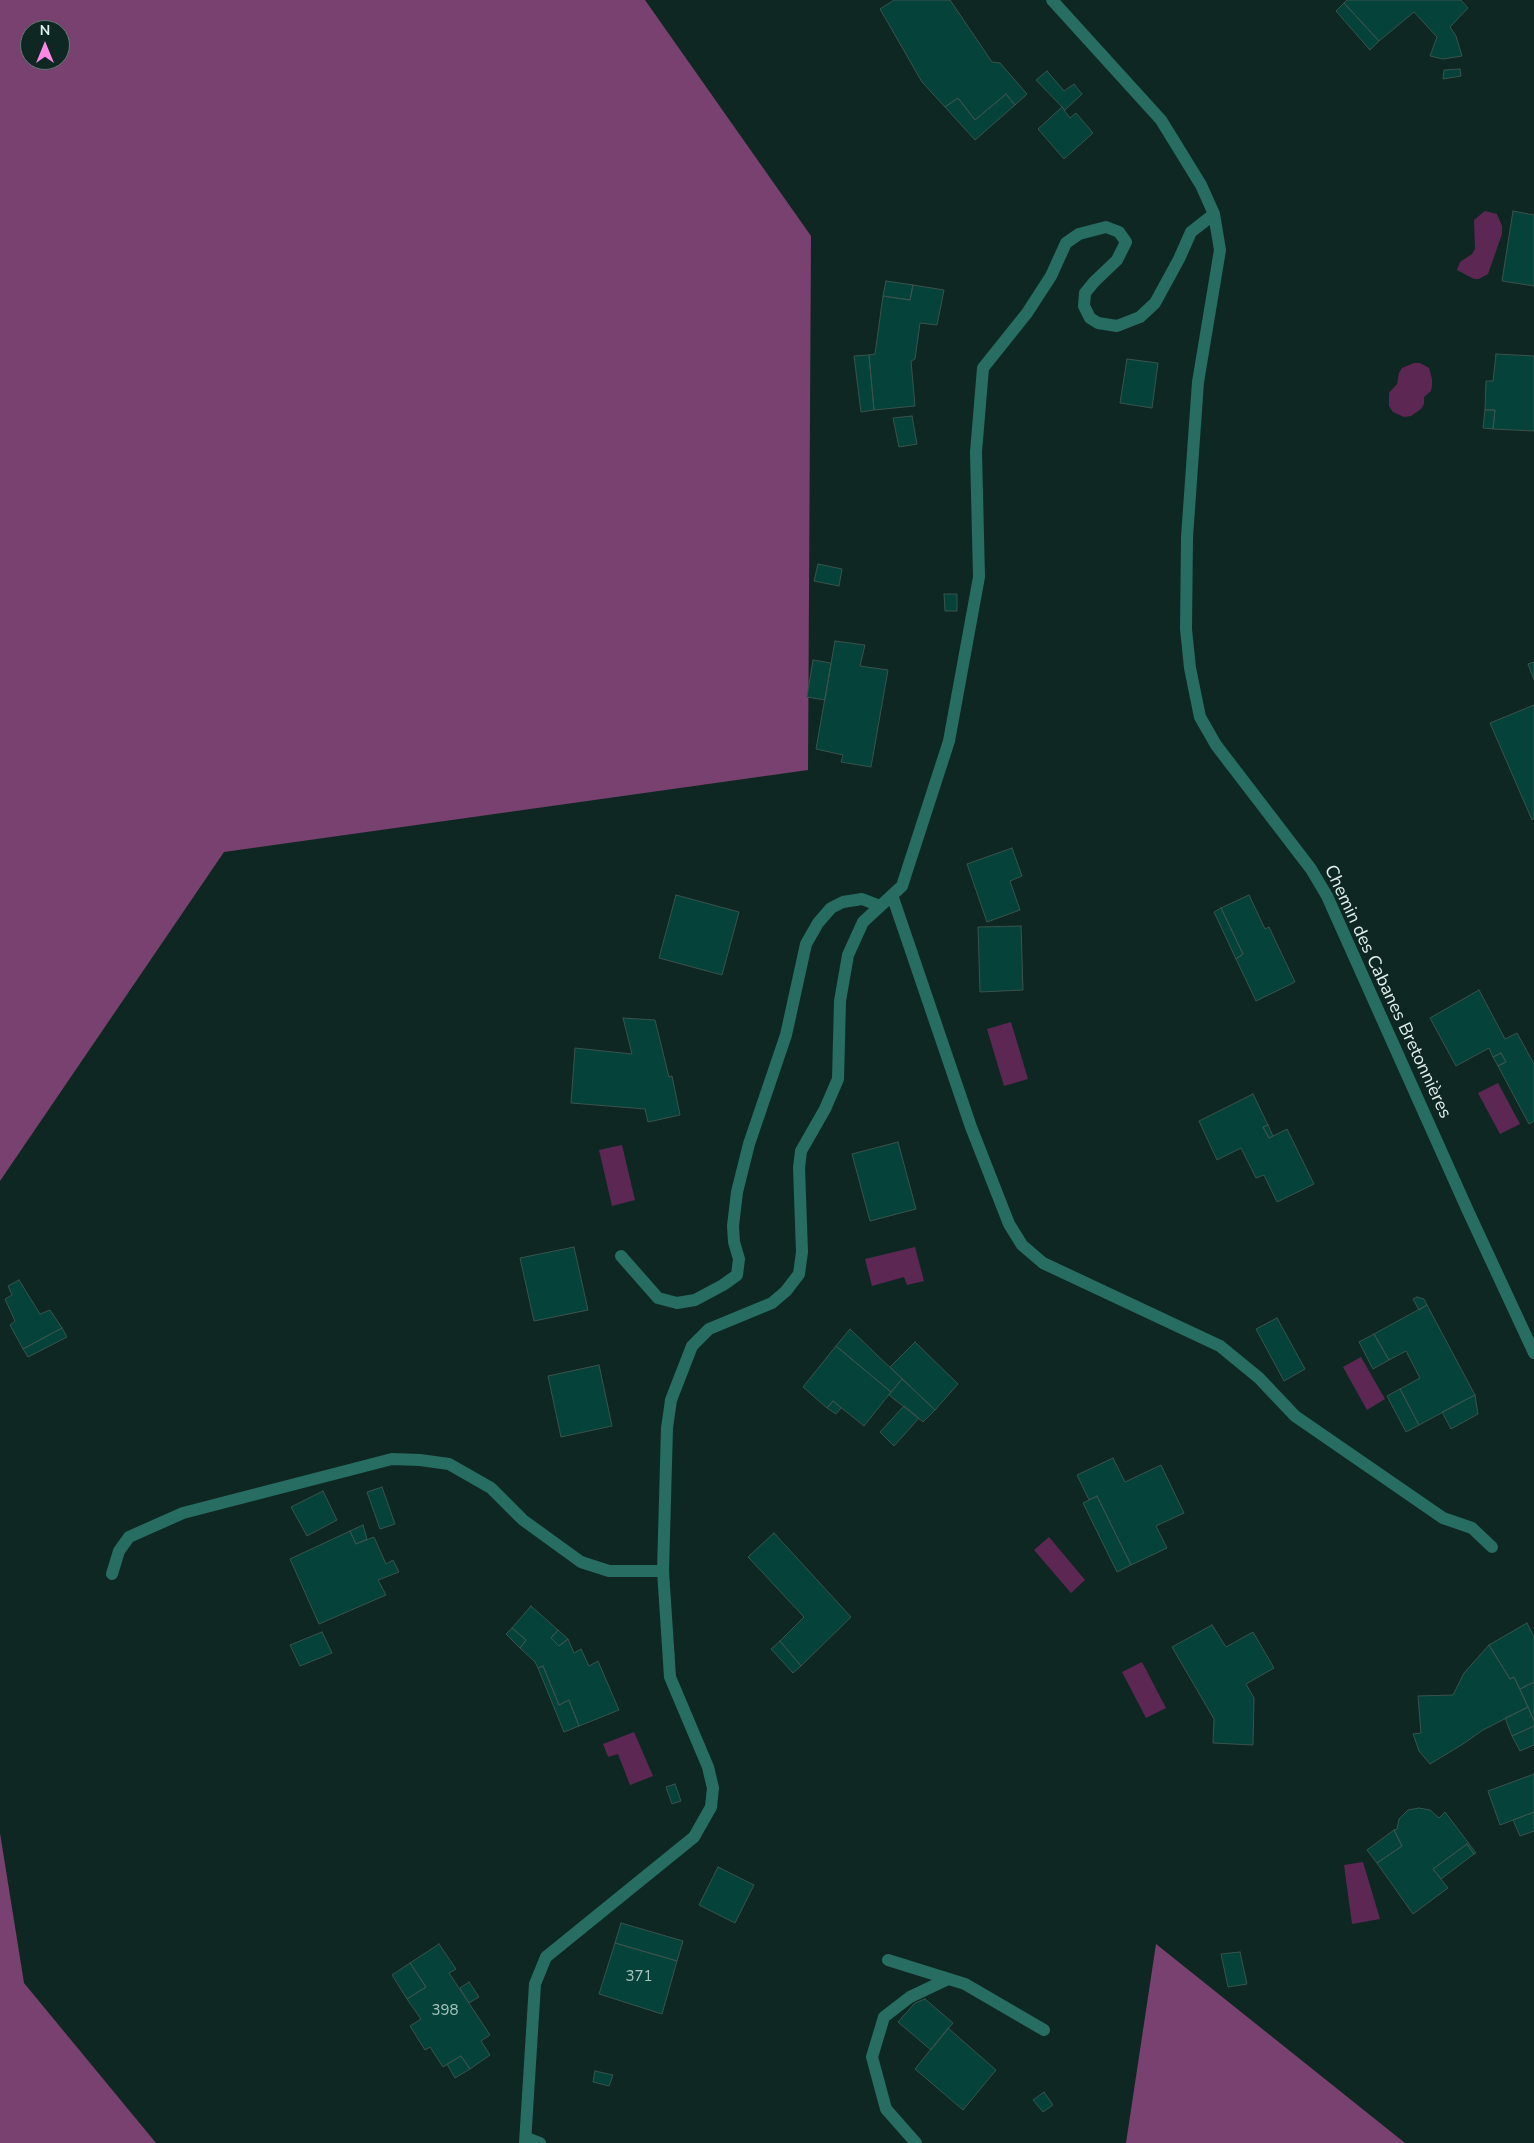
<!DOCTYPE html>
<html>
<head>
<meta charset="utf-8">
<style>
  body { margin:0 }
  #map { position:relative; width:1534px; height:2143px; overflow:hidden; background:#0f2723; font-family:"Nunito Sans",sans-serif }
  canvas { display:block }
  .north { position:absolute; left:20px; top:20px; width:50px; height:50px; box-sizing:border-box; background:#0f2723; border:1px solid #637874; border-radius:50%; rotate:0deg; font-size:14px; font-weight:700; line-height:20px; text-align:center; color:#e2f1ed }
  .north::after { content:''; display:block; margin:auto; width:18px; height:22px; background:#fb87e6; clip-path:polygon(50% 0,100% 100%,50% 72%,0 100%) }
</style>
</head>
<body>
<div id="map">
<canvas width="1534" height="2143"></canvas>
<div class="north">N</div>
</div>
<script>
const context = document.querySelector('canvas').getContext('2d');
context.lineJoin = 'round';
function fill(path, color) { context.fillStyle = color; context.fill(path, 'evenodd'); }
const poly = rows => new Path2D(rows.map(r => 'M' + r).join(''));
function trace(path, color, width, dash) { context.strokeStyle = color; context.lineWidth = width; context.lineCap = dash ? 'butt' : 'round'; context.setLineDash(dash || []); context.stroke(path); }
function label(font, color, halo, rows, align = 'center') {
  context.font = font + ' "Nunito Sans",sans-serif'; context.lineWidth = 4; context.setLineDash([]); context.textBaseline = 'middle'; context.strokeStyle = halo; context.fillStyle = color; for (const [text, x, y, turn = 0] of rows) {
    context.save(); context.translate(x, y); context.rotate((+turn || 0) * Math.PI / 180); context.textAlign = isNaN(turn) ? turn : align; if (halo) context.strokeText(text, 0, 0); context.fillText(text, 0, 0); context.restore();
  }
}
fill(poly([
  [0,0,645,0,811,236,808,770,224,852,0,1181],
  [30,30,60,30,60,60,30,60],
  [0,1833,24,1983,156,2143,0,2143],
  [1156,1944,1405,2143,1126,2143]
]), '#79416f');
fill(poly([
  [1485,211,1497,214,1502,226,1502,234,1488,274,1479,279,1474,279,1457,270,1460,262,1472,254,1475,249,1474,220],
  [1414,363,1420,363,1429,368,1432,379,1432,386,1431,391,1424,397,1424,404,1421,409,1411,416,1404,417,1393,412,1389,406,1389,393,1397,384,1399,373,1402,368],
  [1011,1022,1028,1079,1004,1086,987,1029],
  [1498,1083,1520,1124,1500,1134,1478,1093],
  [622,1145,635,1200,612,1206,599,1150],
  [915,1247,924,1281,907,1285,904,1277,872,1286,865,1259],
  [1361,1357,1385,1399,1367,1410,1343,1367],
  [1049,1537,1085,1580,1071,1593,1034,1550],
  [1142,1662,1166,1708,1146,1718,1122,1672],
  [634,1732,653,1776,630,1785,618,1754,608,1757,603,1744],
  [1363,1862,1380,1919,1352,1924,1344,1865]
]), '#5d2754');
const building = poly([
  [894,0,950,0,992,62,1000,63,1027,94,1015,105,1006,94,975,120,958,98,945,107,922,82,880,9,894,0],
  [1347,0,1461,0,1468,8,1450,27,1456,36,1462,56,1443,59,1430,56,1437,37,1414,12,1379,41,1344,3,1347,0],
  [1344,3,1379,41,1370,50,1336,11,1344,3],
  [1460,69,1461,76,1443,79,1444,70,1460,69],
  [1047,71,1064,91,1074,84,1082,94,1065,110,1036,80,1047,71],
  [1006,94,1015,105,975,140,945,107,958,98,975,120,1006,94],
  [1062,107,1070,118,1076,113,1093,133,1064,159,1038,129,1062,107],
  [1513,211,1534,215,1534,286,1502,281,1513,211],
  [886,281,913,285,910,300,883,296,886,281],
  [913,285,944,290,937,325,920,323,915,359,911,361,915,406,874,410,869,355,875,354,883,296,910,300,913,285],
  [1496,354,1534,356,1534,431,1493,429,1495,410,1485,410,1486,381,1493,381,1496,354],
  [869,355,874,410,861,412,854,356,869,355],
  [1127,359,1158,363,1152,408,1120,403,1127,359],
  [1485,410,1495,410,1493,429,1483,428,1485,410],
  [912,416,917,444,899,447,893,418,912,416],
  [818,564,842,569,839,586,814,581,818,564],
  [944,594,957,594,957,611,945,611,944,594],
  [835,641,865,645,860,666,888,670,871,767,841,762,843,755,816,749,835,641],
  [813,660,831,663,825,700,807,697,813,660],
  [1534,662,1534,680,1528,664,1534,662],
  [1534,705,1534,819,1532,820,1490,723,1534,705],
  [1012,848,1022,876,1010,881,1020,910,987,922,967,864,1012,848],
  [676,895,739,912,722,975,659,958,676,895],
  [1249,895,1265,929,1269,927,1295,982,1256,1001,1236,959,1243,954,1221,908,1249,895],
  [1221,908,1243,954,1236,959,1214,912,1221,908],
  [1021,926,1023,990,980,992,978,927,1021,926],
  [1479,990,1505,1039,1517,1033,1534,1064,1534,1121,1529,1124,1498,1066,1506,1062,1501,1053,1493,1057,1489,1048,1456,1066,1430,1018,1479,990],
  [623,1018,655,1020,669,1077,672,1076,680,1115,648,1122,645,1109,571,1103,575,1048,632,1054,623,1018],
  [1501,1053,1506,1062,1498,1066,1493,1057,1501,1053],
  [1253,1094,1268,1125,1263,1127,1269,1138,1287,1129,1314,1184,1277,1202,1264,1175,1256,1178,1241,1148,1217,1160,1199,1121,1253,1094],
  [1268,1125,1273,1136,1269,1138,1263,1127,1268,1125],
  [898,1142,916,1209,870,1221,852,1154,898,1142],
  [574,1247,588,1310,534,1321,520,1258,574,1247],
  [19,1280,40,1314,50,1310,62,1328,23,1349,10,1325,15,1321,5,1299,12,1295,8,1286,19,1280],
  [1417,1297,1424,1299,1427,1305,1419,1310,1413,1299,1417,1297],
  [1427,1305,1475,1395,1419,1425,1400,1389,1420,1378,1406,1351,1389,1360,1374,1334,1427,1305],
  [1277,1318,1305,1369,1284,1381,1256,1329,1277,1318],
  [62,1328,67,1337,28,1357,23,1349,62,1328],
  [850,1329,902,1379,891,1392,836,1346,850,1329],
  [1374,1334,1389,1360,1373,1369,1359,1342,1374,1334],
  [915,1342,958,1384,935,1410,890,1367,915,1342],
  [836,1346,891,1392,864,1426,833,1401,827,1408,803,1387,836,1346],
  [599,1365,612,1426,561,1437,548,1376,599,1365],
  [902,1379,935,1410,923,1422,889,1395,902,1379],
  [1400,1389,1419,1425,1406,1432,1387,1396,1400,1389],
  [1475,1395,1478,1414,1451,1429,1442,1412,1475,1395],
  [833,1401,841,1408,836,1414,827,1408,833,1401],
  [904,1406,919,1418,894,1446,880,1432,904,1406],
  [1113,1458,1125,1482,1161,1465,1184,1513,1156,1526,1167,1548,1131,1565,1097,1496,1089,1500,1077,1475,1113,1458],
  [382,1487,395,1524,380,1529,367,1492,382,1487],
  [323,1491,337,1520,307,1536,291,1507,323,1491],
  [1097,1496,1131,1565,1117,1572,1083,1503,1097,1496],
  [363,1525,367,1539,356,1544,350,1531,363,1525],
  [350,1531,356,1544,374,1537,386,1564,393,1560,399,1572,378,1580,386,1595,319,1624,290,1559,350,1531],
  [774,1533,851,1617,801,1666,780,1641,804,1617,748,1557,774,1533],
  [531,1606,558,1630,551,1638,559,1646,568,1639,574,1653,581,1649,589,1666,598,1661,619,1710,579,1726,569,1700,559,1705,543,1666,538,1668,535,1662,520,1648,526,1640,512,1628,531,1606],
  [1527,1623,1534,1637,1534,1682,1520,1689,1514,1677,1510,1679,1489,1645,1527,1623],
  [1212,1625,1226,1647,1253,1632,1274,1668,1246,1684,1254,1698,1253,1745,1213,1743,1214,1719,1172,1647,1212,1625],
  [512,1628,526,1640,520,1648,506,1634,512,1628],
  [558,1630,568,1639,559,1646,551,1638,558,1630],
  [322,1632,332,1653,300,1666,290,1645,322,1632],
  [780,1641,801,1666,793,1673,771,1649,780,1641],
  [1489,1645,1510,1679,1514,1677,1528,1707,1483,1730,1463,1744,1430,1764,1419,1751,1413,1734,1421,1733,1418,1696,1453,1695,1464,1673,1489,1645],
  [543,1666,559,1705,569,1700,579,1726,564,1732,538,1668,543,1666],
  [1534,1682,1534,1721,1520,1689,1534,1682],
  [1528,1707,1534,1721,1534,1726,1512,1736,1505,1718,1528,1707],
  [1534,1726,1534,1745,1520,1751,1512,1736,1534,1726],
  [1534,1774,1534,1812,1500,1825,1488,1791,1534,1774],
  [675,1784,681,1801,672,1804,666,1787,675,1784],
  [1419,1808,1430,1810,1439,1818,1445,1812,1476,1853,1474,1854,1467,1844,1433,1869,1448,1888,1413,1914,1377,1863,1402,1846,1394,1830,1397,1829,1399,1819,1408,1810,1419,1808],
  [1534,1812,1534,1831,1520,1836,1513,1820,1534,1812],
  [1394,1830,1402,1846,1377,1863,1367,1850,1394,1830],
  [1467,1844,1474,1854,1441,1879,1433,1869,1467,1844],
  [718,1867,754,1885,735,1923,699,1905,718,1867],
  [621,1923,683,1941,677,1961,615,1943,621,1923],
  [615,1943,677,1961,662,2014,599,1994,615,1943],
  [439,1944,456,1969,449,1973,490,2035,481,2041,490,2055,470,2069,461,2056,443,2067,430,2047,425,2050,410,2026,421,2019,407,1999,426,1987,410,1963,439,1944],
  [1240,1952,1247,1984,1228,1987,1221,1954,1240,1952],
  [410,1963,426,1987,407,1999,392,1975,410,1963],
  [469,1982,479,1997,469,2003,460,1988,469,1982],
  [925,1999,953,2023,931,2050,898,2022,915,2003,925,1999],
  [948,2028,996,2070,963,2110,915,2069,948,2028],
  [461,2056,470,2069,455,2078,447,2064,461,2056],
  [595,2071,613,2075,609,2086,593,2082,595,2071],
  [1044,2092,1053,2105,1043,2112,1033,2100,1044,2092]
]);
fill(building, '#05433a');
trace(building, '#3a524d', 1);
trace(poly([
  [888,1960,965,1984,1044,2030],
  [527,2138,540,2143],
  [916,2143,886,2109,872,2057,884,2017,910,1997,948,1979]
]), '#276d62', 12);
trace(poly([
  [1052,0,1161,120,1201,185,1214,214,1220,250,1198,382,1187,537,1186,629,1190,668,1200,717,1216,745,1311,869,1327,896,1468,1211,1534,1353],
  [892,895,971,1127,1009,1224,1022,1245,1043,1263,1220,1346,1259,1378,1295,1416,1443,1518,1472,1528,1492,1547],
  [621,1256,658,1298,677,1303,695,1300,723,1285,737,1275,739,1259,734,1242,733,1226,737,1192,749,1144,786,1035,806,944,818,923,831,908,843,902,862,899,880,906],
  [112,1574,119,1551,129,1537,183,1513,392,1459,420,1460,449,1464,491,1488,523,1520,581,1562,609,1571,663,1571],
  [525,2143,535,1984,546,1957,694,1837,711,1807,713,1788,708,1767,670,1677,663,1571,667,1428,671,1400,692,1346,709,1329,772,1303,786,1291,799,1274,802,1252,799,1168,801,1151,825,1109,838,1079,840,1001,848,955,863,922,902,886,949,741,979,577,976,452,983,368,1027,313,1051,276,1066,243,1079,234,1106,227,1119,232,1126,242,1117,260,1094,282,1085,293,1084,306,1090,318,1098,323,1117,326,1140,317,1155,303,1179,259,1191,232,1214,214]
]), '#276d62', 12);
label('15px', '#abc6c0', null, [
  ["371",639,1977],
  ["398",445,2011]
]);
label('18px', '#e2f1ed', '#0f2723', [
  ["Chemin des Cabanes Bretonnières",1387,992,65]
]);
</script>
</body>
</html>
